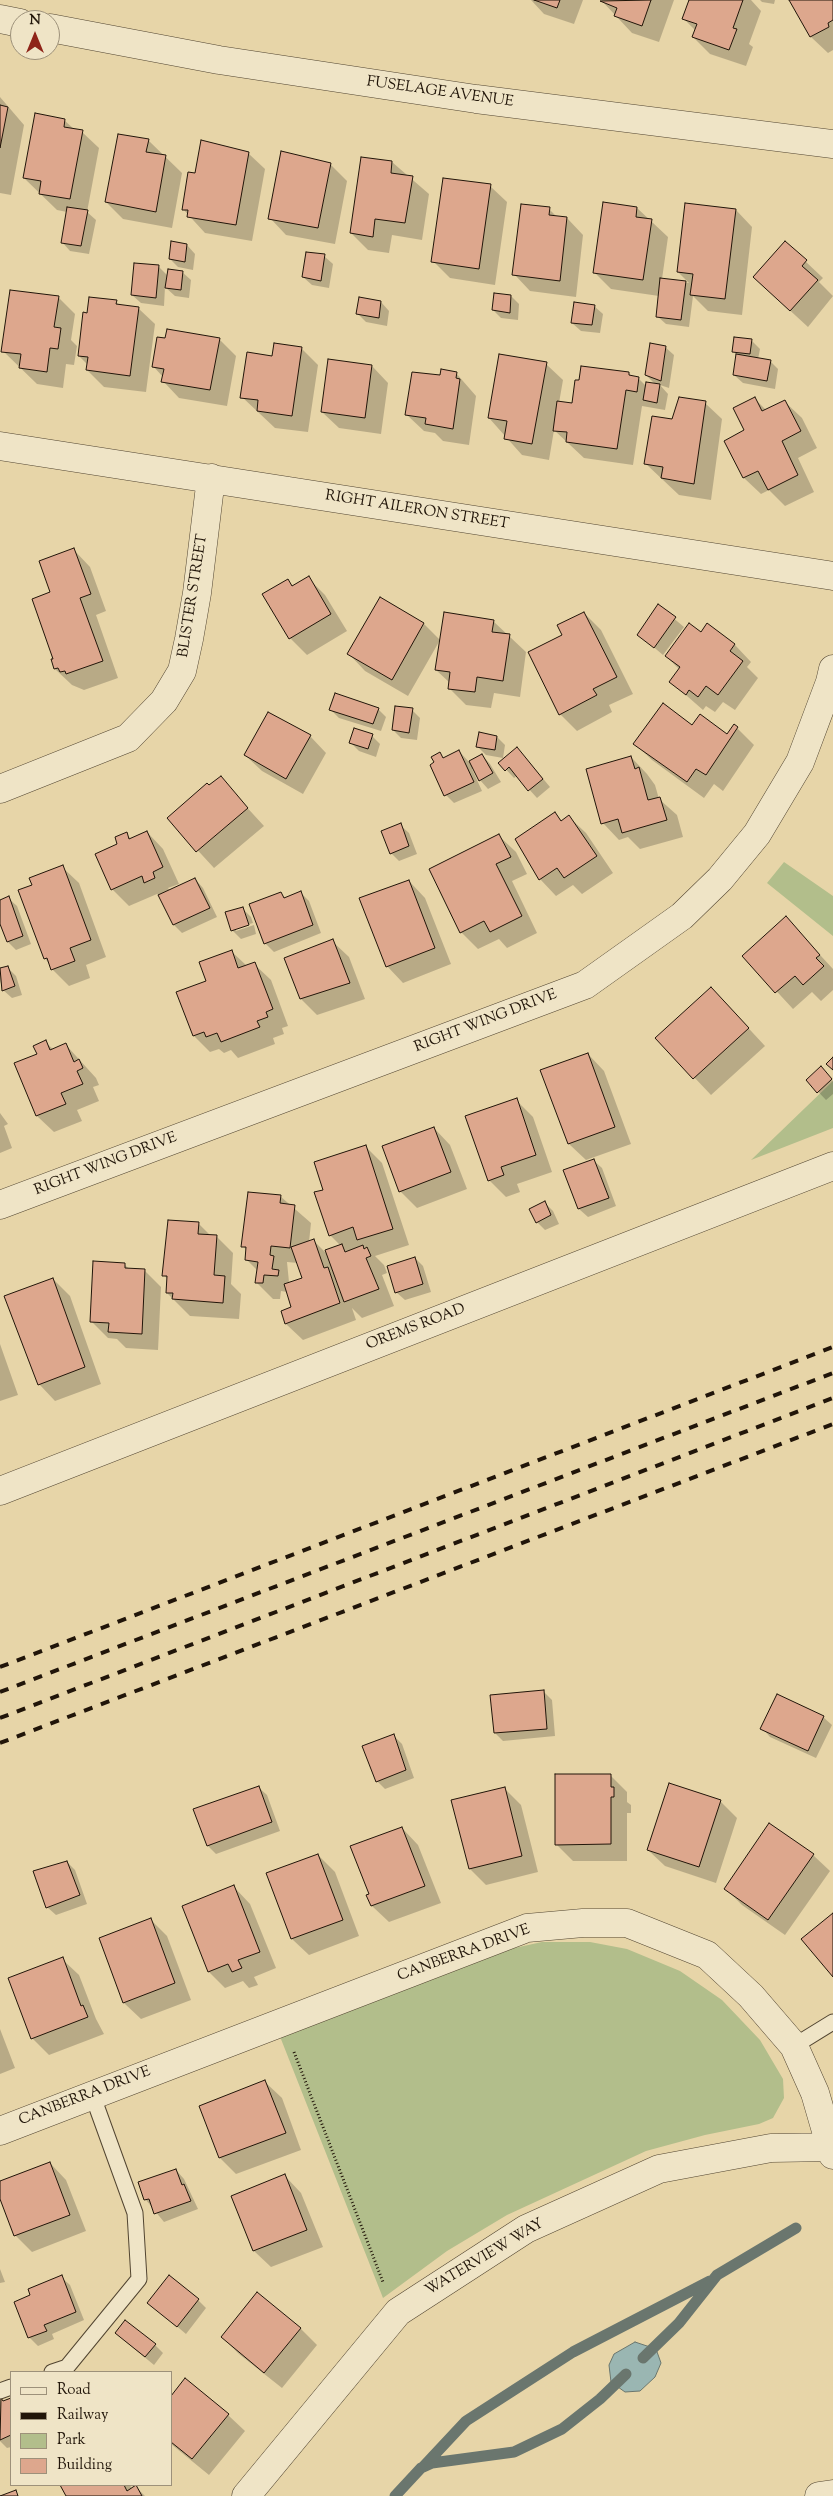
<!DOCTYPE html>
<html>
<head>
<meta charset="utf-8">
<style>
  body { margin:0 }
  #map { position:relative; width:833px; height:2496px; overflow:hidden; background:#e7d5a8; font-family:"Sorts Mill Goudy",serif }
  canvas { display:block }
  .legend { position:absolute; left:10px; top:2371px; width:162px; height:115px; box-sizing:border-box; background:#efe4c6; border:1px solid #9d917a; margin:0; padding:6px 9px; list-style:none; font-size:15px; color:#211509 }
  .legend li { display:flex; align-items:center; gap:10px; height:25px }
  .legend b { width:25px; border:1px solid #9d917a }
  .north { position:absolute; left:10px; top:10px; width:50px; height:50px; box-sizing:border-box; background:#efe4c6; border:1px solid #9d917a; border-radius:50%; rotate:0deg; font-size:14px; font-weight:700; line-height:20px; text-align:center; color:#211509 }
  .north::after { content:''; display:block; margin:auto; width:18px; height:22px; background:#8f2418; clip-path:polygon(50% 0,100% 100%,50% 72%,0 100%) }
</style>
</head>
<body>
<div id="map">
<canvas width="833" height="2496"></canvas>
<ul class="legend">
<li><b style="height:6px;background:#efe4c6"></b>Road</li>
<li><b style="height:6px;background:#211509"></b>Railway</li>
<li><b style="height:14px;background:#b2be8b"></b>Park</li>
<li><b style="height:14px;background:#dda78d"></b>Building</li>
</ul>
<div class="north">N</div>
</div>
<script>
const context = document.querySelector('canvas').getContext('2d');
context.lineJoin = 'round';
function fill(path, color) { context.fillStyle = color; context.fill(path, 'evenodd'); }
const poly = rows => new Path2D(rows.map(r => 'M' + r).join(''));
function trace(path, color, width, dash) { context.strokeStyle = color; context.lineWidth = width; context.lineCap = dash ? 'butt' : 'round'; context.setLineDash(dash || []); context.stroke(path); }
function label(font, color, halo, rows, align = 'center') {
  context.font = font + ' "Sorts Mill Goudy",serif'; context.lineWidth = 5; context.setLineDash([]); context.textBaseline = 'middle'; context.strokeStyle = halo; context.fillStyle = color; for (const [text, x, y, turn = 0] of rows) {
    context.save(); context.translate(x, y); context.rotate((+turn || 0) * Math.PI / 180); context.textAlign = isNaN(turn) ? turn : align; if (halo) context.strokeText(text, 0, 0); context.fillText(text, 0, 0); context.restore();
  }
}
fill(poly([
  [784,862,833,896,833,936,767,883],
  [833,1081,833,1128,751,1160],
  [542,1942,590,1942,627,1949,680,1971,722,2000,760,2040,783,2079,784,2098,773,2118,759,2124,705,2135,646,2151,507,2215,447,2251,383,2298,279,2034,496,1952]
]), '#b2be8b');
const water = poly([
  [635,2342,656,2349,661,2363,655,2377,640,2391,625,2392,611,2382,609,2365,614,2354,635,2342]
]);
fill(water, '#9ab6b2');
trace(water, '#6a766e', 1);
fill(poly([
  [531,0,583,0,574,24,544,14],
  [601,0,674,0,659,42,632,33],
  [691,0,751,0,761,11,749,44,753,47,746,66,710,54,693,37,696,31,684,19],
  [760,0,775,0,774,4,762,2],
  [790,0,833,0,833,50,828,53,811,37],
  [0,97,24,125,11,195,0,193],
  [64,120,75,130,82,132,99,148,87,212,96,220,89,254,70,251,62,242,67,212,57,210,24,178],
  [148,140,182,173,172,228,123,219,106,202],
  [248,153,265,169,252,241,205,233,183,209,196,175],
  [392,162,429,194,422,240,392,235,389,253,368,250,351,233],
  [330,164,347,181,335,244,286,235,270,218],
  [490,186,507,202,495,285,450,278,433,261],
  [637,208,668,237,662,279,689,283,678,272,736,210,752,227,742,315,708,311,693,296,689,327,666,324,657,316,659,296,611,289,595,273],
  [549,209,558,218,567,218,583,235,576,297,530,291,514,274],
  [786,243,823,278,819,282,833,296,808,327,771,293],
  [187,245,195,254,193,270,178,267,170,259],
  [324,256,333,264,329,288,312,285,303,277],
  [158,266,168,276,182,272,191,280,189,298,175,296,165,287,164,306,141,303,132,295],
  [511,296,519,304,518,320,501,318,493,310],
  [58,297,75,314,71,340,77,346,74,365,66,364,63,388,37,384,3,351],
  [116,302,120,306,138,308,155,324,146,392,104,387,87,370,88,365,79,356,88,314],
  [381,302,389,311,387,326,366,322,358,314],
  [594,306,603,314,600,333,581,331,572,323],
  [219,339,236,356,227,406,179,398,163,381,163,377,153,366],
  [752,341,760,349,758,359,770,361,778,369,775,389,743,383,734,375,737,355,734,351],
  [665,347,674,355,669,388,660,385,668,394,665,410,642,406,633,465,584,458,554,430,549,460,522,455,489,418,546,364,563,380,559,403,573,405,628,374,638,378,646,386,656,385,646,375],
  [301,348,318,365,308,432,275,428,242,397,273,357],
  [372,366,388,383,381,434,339,428,322,412],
  [456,373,476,396,469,445,443,441,435,433,424,431,407,415,441,377],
  [755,399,767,411,785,402,802,418,817,448,798,458,814,492,785,506,769,490,761,494,744,478,726,441,746,431],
  [705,403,722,419,711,500,679,495,646,464,673,421,676,407],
  [74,550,90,567,106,611,96,615,118,678,84,690,72,685,55,669,53,660,55,660,51,593],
  [308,578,325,595,347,631,307,655,290,638,288,581,294,587],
  [659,606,684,627,663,655,638,634],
  [584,613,601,630,633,694,609,705,612,712,577,731,560,714,564,635],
  [493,621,526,652,520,697,494,693,491,708,466,705,449,688,450,683,436,670],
  [424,624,440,640,408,696,365,671,349,654],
  [708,625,735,645,751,662,747,667,758,678,735,710,723,702,715,712,706,706,703,710,671,682,680,670,666,656,701,634],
  [330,709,378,709,386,717,381,731,339,718],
  [412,710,420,718,417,740,401,738,393,730],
  [692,726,727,736,735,726,754,745,723,791,714,784,704,798,652,760,635,744],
  [310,736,326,753,303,794,262,771,245,755],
  [372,736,380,744,376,757,359,751,351,743],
  [497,737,505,745,503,758,486,755,477,746],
  [459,751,469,762,482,755,490,764,501,782,488,789,480,780,474,768,472,769,482,791,454,803,446,795,435,763,439,754,444,759],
  [525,757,550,787,537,798,517,776,514,778,500,763],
  [631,757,647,774,655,785,659,799,677,815,683,837,640,849,628,837,619,840,603,823],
  [220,778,264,826,214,868,168,818],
  [555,814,562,821,569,817,586,833,613,873,582,894,573,885,556,896,540,879,527,860],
  [400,825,409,833,417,854,399,861,391,853],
  [147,832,163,849,179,884,168,888,170,891,195,879,203,888,217,917,182,933,174,925,161,898,157,894,129,906,112,889,126,834,131,839],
  [499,836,516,852,527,874,512,881,537,933,507,948,499,939,478,949,461,932],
  [62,867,79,883,106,957,86,965,90,978,69,986,52,969,45,958,34,886],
  [409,881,425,898,451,964,403,983,387,966],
  [281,893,286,899,301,893,309,901,321,933,274,952,265,943],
  [8,898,17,906,31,944,16,950,8,942,0,920,0,901],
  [242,908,251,917,253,923,236,928,236,931,254,925,256,934,241,939,232,930],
  [786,918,833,969,833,990,821,1001,812,992,793,1009,744,956],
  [332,941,349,957,365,999,317,1015,301,999],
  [231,951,247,966,254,964,271,980,288,1026,282,1028,284,1034,273,1038,275,1044,238,1058,231,1050,224,1053,219,1049,210,1052,194,1036,178,993,208,982],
  [7,967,16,976,22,995,12,998,3,990,0,981,0,970],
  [727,1005,765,1046,711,1095,657,1038],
  [45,1042,54,1050,66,1045,96,1078,99,1085,93,1087,99,1101,77,1110,82,1121,54,1132,37,1116,16,1064,38,1054],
  [588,1054,604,1071,631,1144,586,1160,569,1144],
  [821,1068,833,1081,833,1094,826,1100,807,1080],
  [516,1100,533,1117,552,1172,517,1184,520,1192,506,1197,489,1180],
  [0,1113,8,1124,4,1126,12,1148,0,1153],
  [434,1128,450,1145,467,1189,417,1208,400,1191],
  [365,1146,382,1163,409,1245,375,1256,384,1265,387,1273,382,1275,394,1306,362,1318,352,1308,356,1320,303,1340,286,1324,293,1308,287,1292,281,1291,280,1299,273,1299,256,1282,258,1271,246,1259,247,1251,243,1246,280,1196,311,1223,309,1242,314,1241,328,1255,341,1246,330,1235,325,1190],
  [287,1262,298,1263,304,1278,289,1282],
  [593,1160,602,1168,616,1206,588,1217,579,1209,565,1171],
  [545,1203,553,1211,559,1224,545,1230,537,1222],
  [198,1223,211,1236,216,1236,233,1253,231,1284,241,1294,239,1319,190,1316,167,1293,168,1280,164,1275],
  [415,1258,423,1266,431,1292,405,1300,396,1292],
  [124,1264,129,1269,144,1270,161,1287,158,1350,126,1348,117,1339,108,1338,91,1321],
  [53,1279,70,1296,101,1384,55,1401,39,1384],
  [0,1344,18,1395,0,1401],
  [543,1691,552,1700,555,1736,503,1741,495,1733],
  [823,1717,832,1725,816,1758,770,1737,762,1728],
  [394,1736,402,1744,414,1778,385,1789,377,1781],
  [610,1775,627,1792,627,1802,631,1805,631,1813,627,1813,627,1861,573,1861,557,1845],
  [258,1787,267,1795,280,1831,216,1854,208,1846],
  [504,1788,521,1805,538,1872,486,1885,470,1869],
  [720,1801,737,1818,716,1883,665,1866,648,1850],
  [402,1828,418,1845,441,1903,389,1922,372,1906,368,1896,371,1895],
  [318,1855,335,1872,359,1936,309,1955,292,1939,268,1874],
  [813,1855,830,1871,785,1935,742,1905,725,1888],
  [67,1862,75,1870,87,1904,56,1915,47,1907],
  [234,1887,250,1904,276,1968,254,1977,258,1985,249,1988,243,1981,225,1988,209,1972],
  [150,1919,167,1936,191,2000,141,2019,124,2003,100,1938],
  [62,1959,79,1975,96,2019,104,2034,49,2055,32,2038],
  [0,2029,15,2068,0,2074],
  [265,2082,282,2098,301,2150,236,2174,220,2158],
  [50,2163,66,2180,86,2231,32,2252,15,2235,0,2196,0,2182],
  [176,2170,184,2179,198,2209,164,2222,146,2200,140,2183],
  [285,2176,301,2193,323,2247,271,2267,254,2251,233,2197],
  [0,2269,5,2282,0,2283],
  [61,2277,70,2285,84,2320,52,2334,54,2339,38,2346,29,2337,32,2296],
  [198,2300,206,2308,186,2334,149,2303],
  [300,2328,317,2345,282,2388,239,2354,222,2337],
  [125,2341,155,2345,163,2353,154,2365],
  [171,2398,228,2415,245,2431,209,2475,171,2444],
  [11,2399,11,2447,7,2448,0,2441,0,2400,4,2402],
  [61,2485,130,2485,132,2489,136,2487,145,2496,67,2496]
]), '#0003');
trace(poly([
  [643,2358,679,2323,717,2275,796,2228],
  [423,2467,466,2421,573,2352,710,2281],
  [395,2496,421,2468,432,2463,514,2452,562,2429,600,2399,626,2374]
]), '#6a766e', 11);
const building = poly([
  [534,0,560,0,557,8,534,0],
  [651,0,642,26,614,16,617,8,600,1,651,0],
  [689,0,743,0,733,28,737,29,729,50,692,37,697,24,682,19,689,0],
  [789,0,833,0,833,20,828,23,829,27,810,37,789,0],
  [0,105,8,107,0,148,0,105],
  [35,113,65,119,64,127,83,130,70,199,39,194,41,181,23,178,35,113],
  [118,134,149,139,146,152,166,155,156,212,105,202,118,134],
  [201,140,249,152,236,225,187,217,188,210,182,210,188,172,195,173,201,140],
  [281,151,331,163,318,228,268,219,281,151],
  [361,157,392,161,391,173,413,176,405,223,375,219,373,237,350,233,361,157],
  [443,178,491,184,479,269,431,262,443,178],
  [603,202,637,207,636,217,652,219,643,280,593,273,603,202],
  [685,203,736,209,725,299,690,295,693,274,677,272,685,203],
  [521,204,550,207,549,215,567,217,560,281,512,275,521,204],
  [67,207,88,210,81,246,61,243,67,207],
  [171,241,187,244,185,262,169,259,171,241],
  [785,241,807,260,802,266,818,280,790,311,753,277,785,241],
  [306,252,325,254,321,281,302,277,306,252],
  [134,263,159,265,156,298,131,295,134,263],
  [168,269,183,271,181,290,165,288,168,269],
  [660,278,686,281,681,320,656,317,660,278],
  [10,290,59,296,54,327,61,328,58,349,50,348,47,372,19,368,21,354,1,352,10,290],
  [494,293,511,295,510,313,492,310,494,293],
  [89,297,117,300,116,304,139,307,130,376,86,370,88,357,78,356,83,312,87,313,89,297],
  [359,297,381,301,379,318,356,314,359,297],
  [574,302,595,305,592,325,571,323,574,302],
  [167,329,220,338,210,390,161,382,164,369,152,367,157,337,165,338,167,329],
  [734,337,752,339,750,354,732,352,734,337],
  [274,343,302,347,292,416,257,411,258,400,240,398,247,352,272,356,274,343],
  [650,343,666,346,661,381,645,375,650,343],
  [499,354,547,362,532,444,504,439,507,421,488,418,499,354],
  [736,354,771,360,767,381,733,375,736,354],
  [328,359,372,365,365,418,321,412,328,359],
  [581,366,629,372,629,375,639,377,637,392,626,390,617,449,566,442,567,432,553,431,557,401,572,403,575,380,579,380,581,366],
  [441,369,457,372,456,378,460,379,453,429,425,424,426,418,405,415,412,372,440,375,441,369],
  [646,382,660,384,657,403,643,400,646,382],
  [679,397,706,401,694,484,661,478,663,467,644,464,652,416,672,419,679,397],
  [755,397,762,411,785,400,801,431,782,441,798,475,768,490,758,471,743,478,724,441,744,430,733,408,755,397],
  [74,548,91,594,80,598,103,661,66,674,65,671,60,672,58,668,54,669,51,659,53,659,32,599,50,592,39,561,74,548],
  [309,576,331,614,289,639,262,594,288,579,292,586,309,576],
  [380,597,424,623,392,680,347,654,380,597],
  [658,604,676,617,654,648,637,635,658,604],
  [444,612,494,620,492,632,510,634,503,681,477,677,475,692,448,689,450,672,435,670,444,612],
  [584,612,617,677,593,689,597,695,559,715,528,652,562,635,557,625,584,612],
  [689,623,701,632,707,623,735,644,730,651,743,661,718,695,706,686,698,697,689,690,686,695,669,682,680,667,665,656,689,623],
  [335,693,379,708,373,724,329,710,335,693],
  [663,703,692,725,700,714,727,734,734,724,738,727,706,775,696,769,687,782,633,744,663,703],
  [395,706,413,708,409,733,392,730,395,706],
  [268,712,311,735,286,779,244,755,268,712],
  [354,728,373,734,368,749,349,743,354,728],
  [479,732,497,736,495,750,476,747,479,732],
  [517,747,543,779,528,791,509,767,505,771,498,763,517,747],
  [459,750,474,782,444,796,430,765,434,762,431,757,440,752,443,758,459,750],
  [482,754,493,773,479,781,469,761,482,754],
  [631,756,635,769,639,767,648,800,660,797,667,820,622,833,618,819,601,824,586,769,631,756],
  [221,776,248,808,196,852,167,818,207,783,209,785,221,776],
  [555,812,561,821,569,815,597,856,564,878,557,868,539,880,515,839,555,812],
  [401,823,409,846,390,854,381,831,401,823],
  [147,831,163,867,153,872,155,878,144,883,142,876,111,890,95,854,117,844,115,837,127,832,129,839,147,831],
  [499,834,511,857,496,864,522,916,490,932,484,921,460,933,429,869,499,834],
  [63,865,91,940,70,948,75,961,51,970,47,958,44,959,18,890,32,885,29,878,63,865],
  [195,878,210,908,173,925,158,895,195,878],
  [409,880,435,948,386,967,359,898,409,880],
  [301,891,313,925,264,944,249,904,281,892,284,898,301,891],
  [9,896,23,936,7,942,0,924,0,900,9,896],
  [243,907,249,925,231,931,225,912,243,907],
  [786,916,820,955,816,958,824,966,803,985,795,976,775,993,742,956,786,916],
  [333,939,350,983,300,999,284,958,333,939],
  [232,950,238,968,255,962,273,1009,266,1012,268,1017,257,1021,260,1027,221,1042,217,1033,206,1037,204,1032,193,1036,176,992,206,981,199,962,232,950],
  [8,966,15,986,2,991,0,968,8,966],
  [711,987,749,1028,693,1079,655,1038,711,987],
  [46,1040,50,1050,66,1043,74,1062,79,1059,83,1068,77,1071,83,1084,61,1093,66,1104,36,1116,14,1063,37,1054,33,1046,46,1040],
  [588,1053,615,1127,568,1144,540,1070,588,1053],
  [833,1057,833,1070,826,1064,833,1057],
  [821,1066,832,1079,817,1093,806,1080,821,1066],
  [517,1098,536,1155,501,1167,504,1175,488,1181,465,1116,517,1098],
  [434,1127,451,1172,399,1192,382,1146,434,1127],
  [366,1145,393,1229,357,1240,353,1227,329,1236,314,1192,323,1190,314,1162,366,1145],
  [594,1159,609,1198,578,1209,563,1170,594,1159],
  [248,1192,281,1195,280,1203,295,1205,290,1248,271,1246,270,1255,274,1256,272,1269,279,1270,278,1276,264,1275,263,1283,255,1283,258,1262,245,1260,246,1247,241,1247,248,1192],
  [545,1201,551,1215,536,1223,529,1209,545,1201],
  [168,1220,199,1222,198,1234,217,1235,214,1275,225,1276,223,1303,172,1299,173,1293,166,1293,167,1276,162,1276,168,1220],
  [314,1239,324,1268,328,1267,340,1303,285,1324,281,1311,291,1307,284,1284,302,1278,291,1247,314,1239],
  [342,1244,345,1252,363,1245,364,1249,367,1247,371,1256,366,1258,379,1289,344,1302,325,1250,342,1244],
  [415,1257,423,1284,395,1293,387,1266,415,1257],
  [93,1261,125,1263,125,1268,145,1269,142,1334,108,1332,109,1323,90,1322,93,1261],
  [53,1278,85,1367,38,1385,4,1296,53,1278],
  [544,1690,547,1729,494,1733,490,1695,544,1690],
  [777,1694,824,1716,808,1751,760,1729,777,1694],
  [394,1734,406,1770,376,1782,362,1746,394,1734],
  [555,1774,611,1774,611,1787,614,1787,614,1797,611,1797,611,1844,555,1845,555,1774],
  [669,1783,721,1800,699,1867,647,1850,669,1783],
  [259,1786,272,1822,207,1846,193,1809,259,1786],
  [505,1787,522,1856,469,1869,451,1800,505,1787],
  [769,1823,814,1854,768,1920,724,1889,769,1823],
  [402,1827,425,1886,371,1906,366,1895,369,1894,350,1846,402,1827],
  [318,1854,343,1920,291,1939,266,1873,318,1854],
  [67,1861,80,1895,46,1908,33,1871,67,1861],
  [234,1885,260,1952,238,1960,242,1968,232,1972,228,1964,208,1972,182,1906,234,1885],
  [833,1913,833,1977,801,1939,833,1913],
  [151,1918,175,1983,123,2003,99,1938,151,1918],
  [63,1957,81,2006,83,2005,88,2017,31,2039,8,1978,63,1957],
  [265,2080,286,2133,219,2158,199,2106,265,2080],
  [50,2162,70,2215,14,2236,0,2199,0,2181,50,2162],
  [176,2169,182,2185,184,2184,191,2201,154,2214,149,2199,144,2200,138,2182,176,2169],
  [285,2174,307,2230,253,2251,231,2196,285,2174],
  [62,2275,76,2312,44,2325,47,2331,28,2338,14,2302,30,2295,28,2289,62,2275],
  [169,2275,199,2299,177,2327,147,2303,169,2275],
  [257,2292,301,2328,264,2373,221,2337,257,2292],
  [125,2320,156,2344,145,2357,115,2333,125,2320],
  [185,2378,229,2414,192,2459,171,2442,171,2396,185,2378],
  [1,2398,3,2401,11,2398,11,2435,0,2440,1,2398],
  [60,2485,124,2485,127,2491,136,2485,142,2496,66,2496,60,2485],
  [16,2490,18,2496,0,2496,16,2490]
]);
fill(building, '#dda78d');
trace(building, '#211509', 1);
const service = poly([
  [794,2046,833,2022],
  [52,2372,67,2367,139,2279,135,2213,92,2094],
  [0,2391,11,2387]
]);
const minor = poly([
  [0,19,20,23],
  [50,28,219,60,476,99,833,144],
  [0,446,833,576],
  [0,789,128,738,164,701,182,671,189,639,197,593,211,478],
  [0,1205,585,985,682,916,720,879,757,834,800,762,830,682,833,669],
  [0,1491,833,1166],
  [0,2131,527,1928,583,1923,627,1923,707,1955,751,1996,794,2046,815,2093,833,2155],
  [246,2496,398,2312,526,2229,659,2169,771,2148,833,2147],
  [819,2496,833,2494]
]);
trace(service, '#524531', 17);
trace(minor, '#524531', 29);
trace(poly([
  [294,2052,383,2282]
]), '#211509', 3, [1, 2.5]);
trace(service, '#efe4c6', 15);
trace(minor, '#efe4c6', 28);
trace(poly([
  [0,1667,833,1347],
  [0,1692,833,1373],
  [0,1718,833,1398],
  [0,1743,833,1424]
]), '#211509', 4, [9, 9]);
label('15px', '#211509', '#efe4c6', [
  ["FUSELAGE AVENUE",440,93,8],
  ["RIGHT AILERON STREET",417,511,9],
  ["BLISTER STREET",194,596,-81],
  ["RIGHT WING DRIVE",486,1022,-21],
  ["RIGHT WING DRIVE",106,1165,-21],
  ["OREMS ROAD",416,1328,-21],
  ["CANBERRA DRIVE",464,1954,-20],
  ["CANBERRA DRIVE",85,2097,-21],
  ["WATERVIEW WAY",485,2258,-31]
]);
</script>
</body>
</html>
